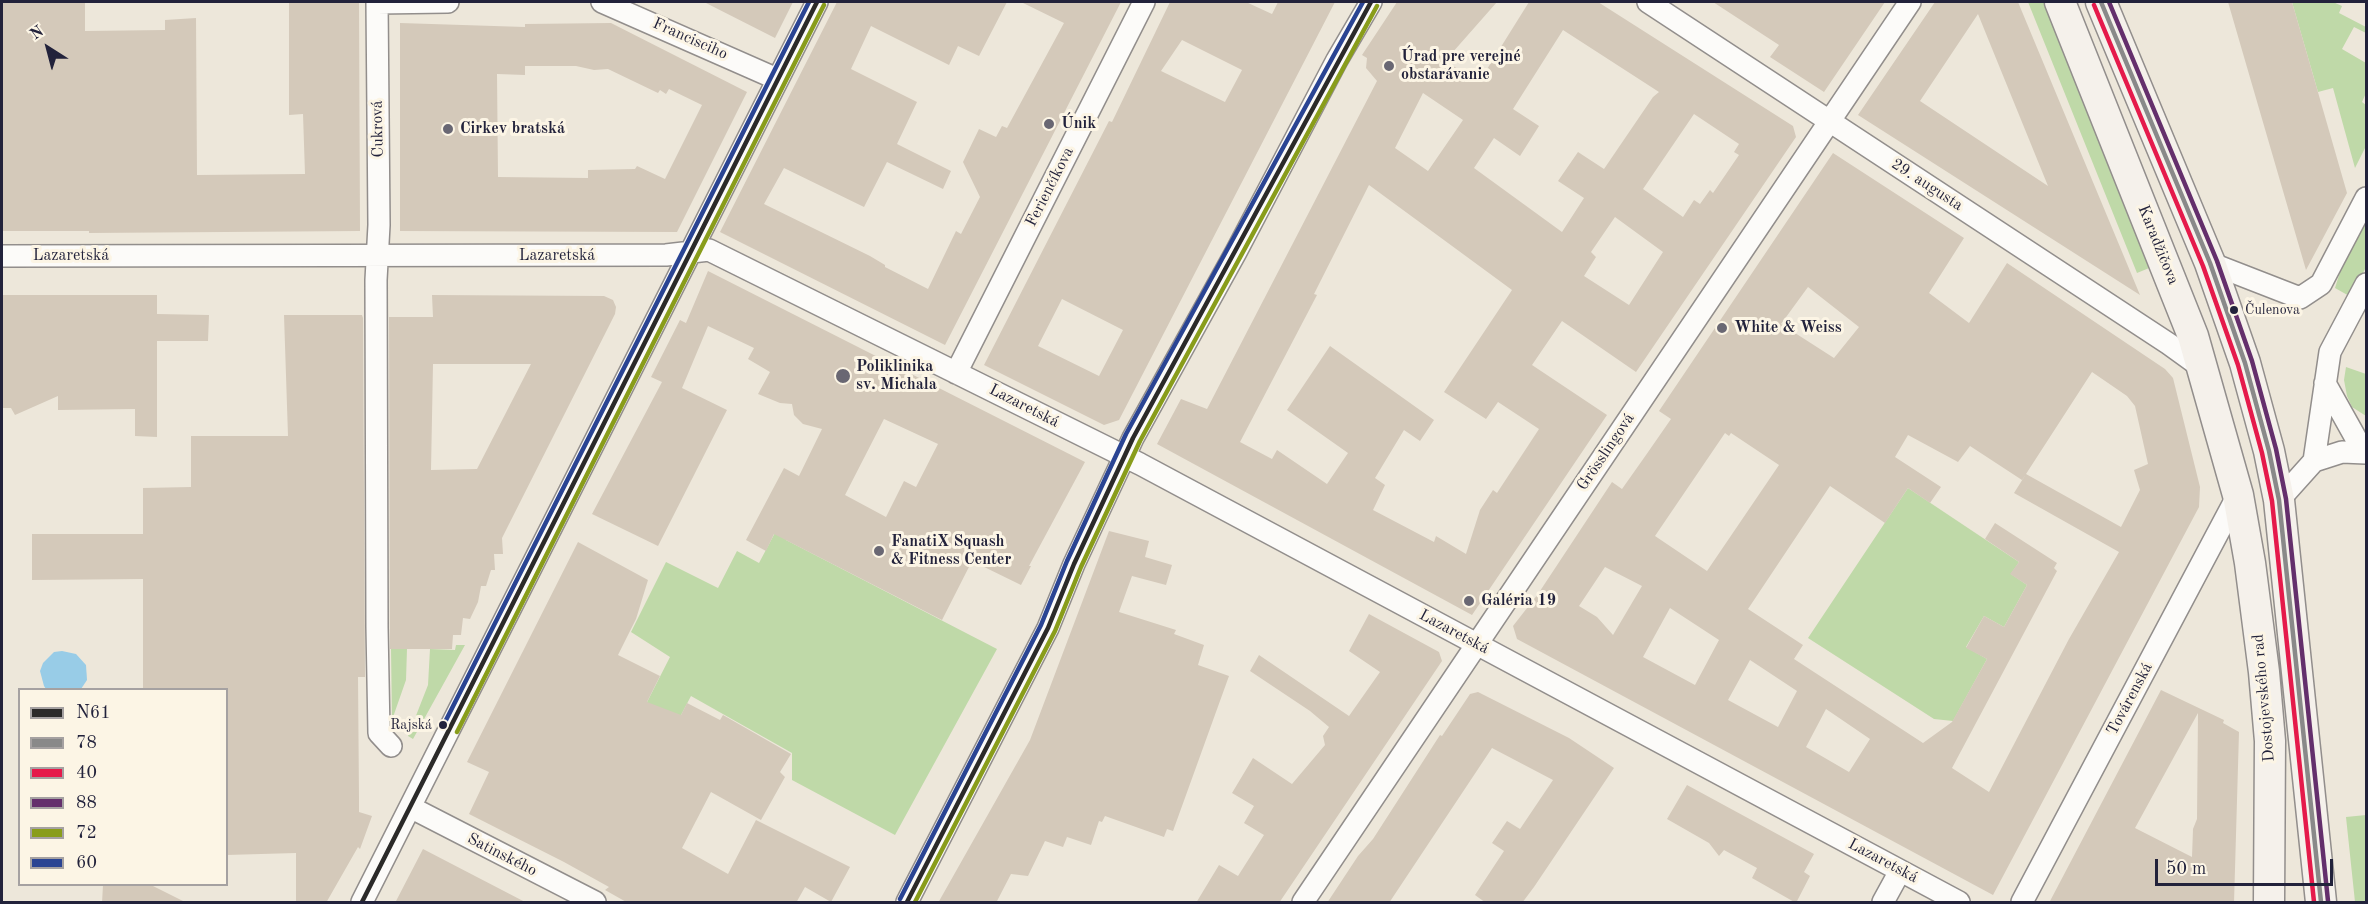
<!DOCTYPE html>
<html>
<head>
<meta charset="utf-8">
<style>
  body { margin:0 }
  #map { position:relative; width:2368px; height:904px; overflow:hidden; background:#ede7da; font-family:"Old Standard TT",serif }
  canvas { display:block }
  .frame { position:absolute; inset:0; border:3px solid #22223b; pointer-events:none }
  .legend { position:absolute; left:18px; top:688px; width:210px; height:198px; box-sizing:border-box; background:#fcf5e5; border:2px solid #a5a1a1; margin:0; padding:8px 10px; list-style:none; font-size:18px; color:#22223b }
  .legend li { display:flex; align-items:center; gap:12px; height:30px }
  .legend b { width:30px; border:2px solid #a5a1a1 }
  .north { position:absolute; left:18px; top:18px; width:60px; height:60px; -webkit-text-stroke:4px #fcf5e5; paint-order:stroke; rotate:324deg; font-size:16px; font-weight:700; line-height:24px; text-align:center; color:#22223b }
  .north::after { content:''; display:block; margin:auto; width:21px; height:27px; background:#22223b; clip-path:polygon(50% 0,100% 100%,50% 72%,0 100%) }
  .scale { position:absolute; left:2155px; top:859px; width:178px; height:27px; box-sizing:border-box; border:3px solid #22223b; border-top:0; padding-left:8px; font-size:18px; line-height:21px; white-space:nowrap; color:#22223b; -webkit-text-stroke:4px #fcf5e5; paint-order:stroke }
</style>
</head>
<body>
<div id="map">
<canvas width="2368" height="904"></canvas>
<div class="frame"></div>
<ul class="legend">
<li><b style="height:8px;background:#2b2a29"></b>N61</li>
<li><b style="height:8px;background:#898989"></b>78</li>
<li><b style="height:8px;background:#e51a4b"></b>40</li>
<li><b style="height:8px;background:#642f6c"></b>88</li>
<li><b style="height:8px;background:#899d1b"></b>72</li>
<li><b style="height:8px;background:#2a4493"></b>60</li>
</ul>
<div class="north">N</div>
<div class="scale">50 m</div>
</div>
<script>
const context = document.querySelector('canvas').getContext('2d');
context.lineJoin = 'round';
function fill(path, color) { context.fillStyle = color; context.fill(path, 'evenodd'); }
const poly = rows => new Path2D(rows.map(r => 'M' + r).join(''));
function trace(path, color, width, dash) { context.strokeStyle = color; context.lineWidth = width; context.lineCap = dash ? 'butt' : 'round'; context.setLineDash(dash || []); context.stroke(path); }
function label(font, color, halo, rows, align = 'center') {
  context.font = font + ' "Old Standard TT",serif'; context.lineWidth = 6; context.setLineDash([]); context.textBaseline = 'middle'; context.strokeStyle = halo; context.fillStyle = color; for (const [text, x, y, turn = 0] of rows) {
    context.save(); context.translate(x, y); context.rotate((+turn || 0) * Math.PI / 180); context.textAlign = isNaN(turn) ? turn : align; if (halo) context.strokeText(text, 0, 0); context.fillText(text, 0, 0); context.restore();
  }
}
fill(poly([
  [2028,2,2046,2,2154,266,2137,273],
  [2292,2,2333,2,2342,6,2339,13,2366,27,2366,33,2354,27,2342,49,2366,63,2366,93,2362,102,2366,105,2366,146,2355,168,2333,88,2318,92],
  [2366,213,2366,267,2351,297,2335,288,2345,256],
  [2346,367,2366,374,2366,416,2352,407,2347,396,2344,380],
  [804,478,786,540,997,649,895,835,792,780,792,753,691,696,681,715,618,759,670,657,631,632,666,562,718,588,737,551,759,563],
  [1908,488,2019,562,2011,574,2027,585,2004,627,1984,616,1966,647,1987,659,1953,721,1934,719,1808,638],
  [456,645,465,645,413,739,408,736,428,685,430,649,455,650],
  [391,649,407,649,406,680,392,720],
  [2366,815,2366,902,2355,902,2346,817]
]), '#bfd9a8');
fill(poly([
  [62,651,76,654,86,665,87,680,81,689,46,689,44,686,40,671,43,663,54,652]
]), '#98cce7');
fill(poly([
  [3,2,85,2,85,31,165,30,165,20,196,18,197,175,305,174,303,114,289,115,289,2,359,2,360,231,89,233,89,231,2,231],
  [704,2,793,2,775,38],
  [837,2,1007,2,979,56,958,46,949,65,871,26,851,69,917,102,897,144,951,171,943,189,887,162,864,207,784,168,764,204,870,256,885,265,885,267,928,289,956,231,961,234,980,197,963,162,979,129,996,137,1002,126,1007,128,1064,23,1021,2,1121,2,945,345,720,232],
  [1170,2,1246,2,1272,14,1278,2,1335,2,1119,420,1104,425,984,365,1109,121,1112,122],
  [1182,40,1242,70,1225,102,1161,71],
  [1062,299,1123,330,1099,376,1038,346],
  [1397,2,1497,2,1445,61,1479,82,1529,2,1598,2,1793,126,1796,137,1636,372,1562,321,1532,365,1607,415,1472,615,1157,444,1181,399,1207,409,1377,81,1366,68,1367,58,1362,55],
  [1563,30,1659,92,1653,97,1604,169,1578,152,1558,181,1584,198,1562,232,1474,168,1494,138,1520,156,1539,126,1513,109],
  [1423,93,1463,120,1428,171,1395,148],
  [1694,114,1739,144,1734,152,1739,155,1713,193,1710,190,1700,204,1694,200,1683,217,1643,189],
  [1369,185,1512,290,1444,392,1486,419,1498,402,1539,429,1497,493,1493,490,1480,510,1466,554,1436,536,1434,542,1373,510,1385,485,1375,478,1404,430,1420,441,1434,420,1330,346,1287,410,1348,453,1327,484,1277,450,1272,459,1240,442,1317,295,1314,294],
  [1615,217,1663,252,1629,305,1584,276,1596,257,1591,252],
  [1713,2,1885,2,1824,92,1770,57,1779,45],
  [1935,2,2018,2,2140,295,1858,115],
  [1978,14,1993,51,2048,186,1920,101],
  [2228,2,2292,2,2347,193,2306,270],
  [400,23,525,27,525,24,611,23,747,92,677,232,400,231],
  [525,66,576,66,594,70,608,69,658,93,660,90,666,94,669,89,702,105,665,179,637,166,635,169,588,170,588,178,498,177,497,74,525,75],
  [1833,153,1964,238,1929,293,1969,323,2007,263,2165,369,2173,378,2200,487,2199,507,1993,895,1517,639,1513,626,1538,594,1612,482,1622,489,1646,455,1671,419,1659,411],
  [1808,287,1859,327,1834,358,1781,324],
  [2092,372,2127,396,2135,406,2148,464,2134,470,2140,490,2121,527,2026,474],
  [1725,433,1729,436,1731,433,1779,465,1707,571,1655,536],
  [1908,435,1958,462,1970,446,2022,480,2026,474,2014,493,2119,552,2069,639,1989,792,1952,768,2057,571,2054,568,2057,563,1995,523,1985,539,2019,562,2010,574,2027,585,2004,627,1984,616,1966,648,1987,659,1952,722,1923,743,1794,659,1803,645,1748,609,1830,486,1885,523,1908,488,1930,503,1941,487,1895,457],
  [1605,567,1642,586,1613,635,1597,617,1579,606],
  [1670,608,1719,640,1695,685,1643,657],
  [1750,660,1797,691,1778,727,1728,700],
  [1826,709,1870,739,1849,772,1806,747],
  [708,271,1085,462,1029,566,1031,566,1021,585,972,561,942,620,774,534,766,551,746,540,784,468,799,476,822,429,803,424,794,415,792,404,780,403,758,394,770,372,748,359,754,348,708,326,682,388,727,410,658,546,592,514,662,382,651,377,680,320,686,323],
  [884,419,938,444,916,487,904,481,886,517,845,495],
  [2,295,157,295,157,314,209,315,208,341,157,341,157,437,135,436,135,409,58,410,58,396,15,415,11,408,2,408],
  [432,295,604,296,613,300,616,307,615,314,502,538,503,554,494,554,495,570,491,570,486,586,481,586,478,602,470,619,463,618,461,635,453,635,452,649,390,649,389,317,433,317],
  [433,364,531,364,477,469,431,470],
  [284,315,362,315,363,318,365,677,358,677,359,798,359,812,372,816,360,849,358,847,326,903,296,903,296,853,226,855,226,690,143,690,143,579,32,580,32,534,143,534,143,488,191,487,191,436,288,436],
  [1109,531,1149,541,1145,557,1172,565,1166,585,1132,576,1119,612,1176,630,1174,634,1204,645,1198,665,1229,676,1173,831,1167,829,1164,837,1105,816,1102,822,1099,821,1091,845,1067,837,1063,847,1045,841,1028,876,1011,874,996,903,938,903,1030,740],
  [578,542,648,580,636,619,618,655,660,676,647,702,681,715,687,703,720,720,723,715,791,754,780,772,785,777,761,820,711,792,682,848,728,874,756,820,850,867,831,902,805,887,796,903,628,903,605,890,609,887,564,862,469,814,489,772,467,762],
  [1369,614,1439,652,1442,661,1279,903,1196,903,1219,865,1238,876,1264,835,1244,823,1254,806,1232,793,1253,758,1292,784,1325,745,1323,736,1329,727,1310,711,1250,671,1259,655,1349,716,1380,672,1349,651],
  [2161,690,2224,720,2223,723,2239,732,2234,903,2049,903],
  [2198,713,2197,819,2193,829,2192,857,2135,828],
  [1478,692,1569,738,1614,768,1534,887,1522,903,1486,903,1475,895,1504,851,1492,843,1507,821,1520,829,1553,780,1492,748,1389,903,1327,903,1358,856,1373,839,1440,735,1442,736,1470,694],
  [1687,785,1814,854,1804,872,1810,876,1796,903,1752,878,1757,868,1724,850,1719,856,1709,843,1667,819],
  [423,849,527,903,395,903],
  [103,885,151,885,187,903,102,903]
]), '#d4c9ba');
const street = poly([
  [377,2,379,225,376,280,377,627,379,733,391,746],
  [602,2,777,79],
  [1648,2,2169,344,2205,370],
  [377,3,448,2],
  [2,256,666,255,709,250,1140,464,1959,902],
  [2210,263,2300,298,2321,284,2366,198],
  [956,373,1144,2],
  [2325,383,2363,451],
  [2314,461,2330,352,2366,284],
  [2279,500,2314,461,2342,452,2366,453],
  [410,807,595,902],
  [362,902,817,2],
  [907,902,1048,628,1074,564,1133,438,1236,252,1337,60,1371,2],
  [1303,902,1910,2],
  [1883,902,1900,871],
  [2022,902,2238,495]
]);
const secondary = poly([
  [2060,2,2193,336,2238,495,2250,563,2264,672,2270,741,2269,902],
  [2101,2,2210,263,2245,363,2269,451,2279,500,2321,902]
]);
trace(street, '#928e8c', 24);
trace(secondary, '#928e8c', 33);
trace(street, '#fcfbf9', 21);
trace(secondary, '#f5f1eb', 30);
trace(poly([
  [362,902,817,2],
  [907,902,1048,628,1074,564,1133,438,1371,2]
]), '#2b2a29', 4.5);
trace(poly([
  [2101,2,2210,263,2245,363,2269,451,2279,500,2321,902]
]), '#898989', 4.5);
trace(poly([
  [2094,5,2203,266,2238,365,2262,453,2272,501,2314,902]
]), '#e51a4b', 4.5);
trace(poly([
  [2109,2,2217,261,2252,361,2276,449,2286,499,2328,901]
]), '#642f6c', 4.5);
trace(poly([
  [457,732,824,5],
  [915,902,1055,631,1081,567,1140,441,1377,6]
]), '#899d1b', 4.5);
trace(poly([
  [443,726,809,2],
  [900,899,1041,625,1067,561,1126,434,1363,2]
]), '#2a4493', 4.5);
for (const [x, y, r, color] of [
  [1389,66,6,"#696773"],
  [1049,124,6,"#696773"],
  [448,129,6,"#696773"],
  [2234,310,5,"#22223b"],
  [1722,328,6,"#696773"],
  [843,376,8,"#696773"],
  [879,551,6,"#696773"],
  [1469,601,6,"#696773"],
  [443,725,5,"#22223b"]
]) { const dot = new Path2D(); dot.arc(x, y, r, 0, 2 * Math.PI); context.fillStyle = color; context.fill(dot); trace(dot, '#fcf5e5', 2); }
label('14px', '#22223b', '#fcf5e5', [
  ["Čulenova",2245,310],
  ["Rajská",432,725,"right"]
], 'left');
label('16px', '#22223b', '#fcf5e5', [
  ["Francisciho",690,39,24],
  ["Cukrová",378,129,-91],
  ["29. augusta",1927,185,33],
  ["Ferienčíkova",1050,187,-63],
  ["Karadžičova",2158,245,68],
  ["Lazaretská",71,256],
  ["Lazaretská",557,256],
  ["Lazaretská",1024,406,27],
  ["Grösslingová",1606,452,-56],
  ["Lazaretská",1454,632,28],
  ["Dostojevského rad",2264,698,-95],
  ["Továrenská",2130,699,-62],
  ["Satinského",502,855,27],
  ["Lazaretská",1883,861,28]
]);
label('bold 16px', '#22223b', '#fcf5e5', [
  ["Úrad pre verejné",1401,57],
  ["obstarávanie",1401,75],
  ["Únik",1061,124],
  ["Cirkev bratská",460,129],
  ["White & Weiss",1734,328],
  ["Poliklinika",856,367],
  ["sv. Michala",856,385],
  ["FanatiX Squash",891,542],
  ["& Fitness Center",891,560],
  ["Galéria 19",1481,601]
], 'left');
</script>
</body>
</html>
